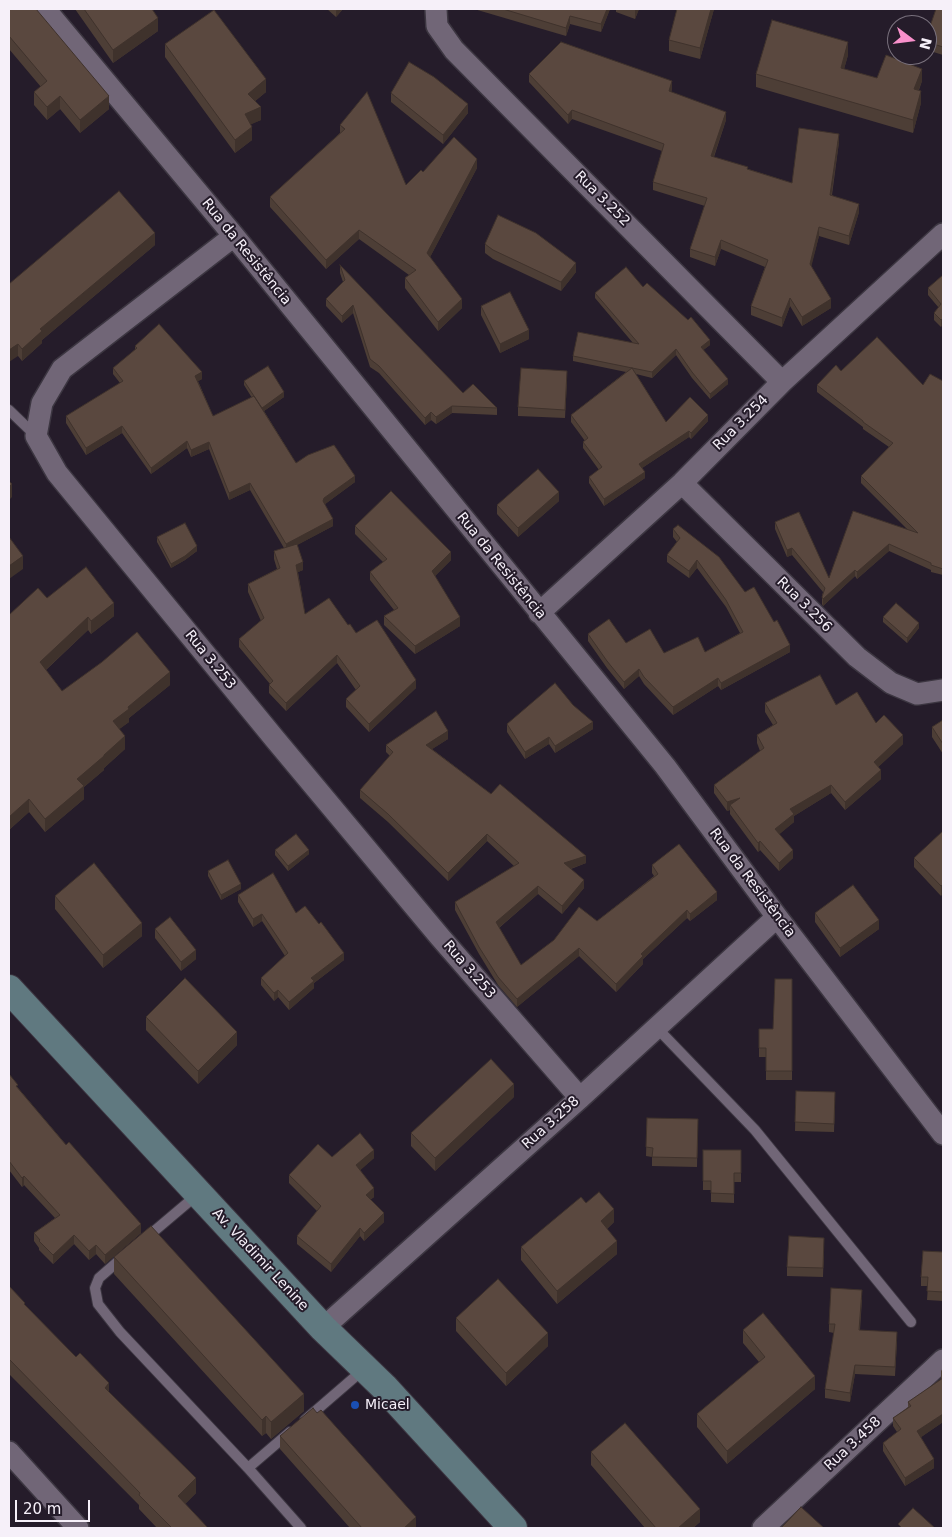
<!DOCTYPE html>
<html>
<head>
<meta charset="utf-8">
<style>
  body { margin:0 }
  #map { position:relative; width:952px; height:1537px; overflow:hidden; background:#251c2a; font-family:"DejaVu Sans",sans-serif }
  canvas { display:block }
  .frame { position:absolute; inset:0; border:10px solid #f6f0f9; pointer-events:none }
  .north { position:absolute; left:887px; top:15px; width:50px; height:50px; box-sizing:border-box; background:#251c2a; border:1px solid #79717d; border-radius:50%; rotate:105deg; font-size:14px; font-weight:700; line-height:20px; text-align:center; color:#f6f0f9 }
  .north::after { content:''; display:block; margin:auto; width:18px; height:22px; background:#f890cb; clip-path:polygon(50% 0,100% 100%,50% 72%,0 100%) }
  .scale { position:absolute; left:15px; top:1500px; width:75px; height:22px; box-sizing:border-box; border:2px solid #f6f0f9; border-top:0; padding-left:6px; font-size:15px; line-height:18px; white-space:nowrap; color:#f6f0f9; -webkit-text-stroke:4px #251c2a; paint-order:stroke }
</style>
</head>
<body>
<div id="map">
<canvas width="952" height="1537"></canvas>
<div class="frame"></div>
<div class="north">N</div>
<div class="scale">20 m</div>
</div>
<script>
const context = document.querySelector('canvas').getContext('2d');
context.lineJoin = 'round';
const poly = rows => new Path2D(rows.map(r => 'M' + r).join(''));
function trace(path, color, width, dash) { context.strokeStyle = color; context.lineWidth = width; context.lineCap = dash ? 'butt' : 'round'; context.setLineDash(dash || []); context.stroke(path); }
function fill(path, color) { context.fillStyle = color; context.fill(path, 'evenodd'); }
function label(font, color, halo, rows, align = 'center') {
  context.font = font + ' "DejaVu Sans",sans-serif'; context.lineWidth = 4; context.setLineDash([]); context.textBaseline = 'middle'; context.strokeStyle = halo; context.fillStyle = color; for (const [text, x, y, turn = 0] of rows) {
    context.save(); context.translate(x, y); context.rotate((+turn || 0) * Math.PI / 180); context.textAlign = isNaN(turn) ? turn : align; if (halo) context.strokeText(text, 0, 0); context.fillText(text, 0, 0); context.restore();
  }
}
const lane = poly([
  [9,410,36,436],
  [656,1027,755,1130,911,1322],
  [146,1238,198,1194],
  [123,1257,99,1278,95,1288,98,1304,120,1332,248,1468,301,1528],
  [305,1420,364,1369],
  [248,1468,290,1432]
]);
const street = poly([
  [45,9,234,236,665,766,777,917,943,1134],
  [436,9,437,26,454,50,782,382],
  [234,236,62,369,42,403,36,436,57,473,274,738,440,937,580,1098],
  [682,483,857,657,891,683,917,694,943,690],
  [539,613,682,483,782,382,943,234],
  [323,1328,580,1098,777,917],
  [9,1452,78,1528],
  [763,1528,943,1360]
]);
const secondary = poly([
  [9,989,323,1328,384,1387,513,1528]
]);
trace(lane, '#3c3641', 12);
trace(street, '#3c3641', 24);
trace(secondary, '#3c3641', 30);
trace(lane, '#716677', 10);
trace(street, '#716677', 21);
trace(secondary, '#607980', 28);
fill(poly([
  [9,9,109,109,80,133,60,109,47,120,34,105,34,92,41,87,9,49],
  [75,9,152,9,158,31,113,63],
  [327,9,343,9,336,17],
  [474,9,610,9,601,32,570,24,566,36],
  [616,9,639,9,635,19,616,12],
  [677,9,714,9,700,59,669,51,669,40],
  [943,9,943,55,927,50,927,35],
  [165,44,266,92,255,101,261,120,251,124,252,140,235,153,165,57],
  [848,55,844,69,877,78,922,81,919,90,921,103,913,133,756,87,756,74],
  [529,74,672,89,671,92,726,120,714,157,748,169,792,183,839,142,832,195,859,212,849,245,819,236,811,266,831,308,802,326,790,306,782,327,751,315,751,306,765,267,721,249,715,266,690,257,690,249,705,206,653,190,653,182,662,151,572,119,568,124,529,82],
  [391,93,468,113,443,144,391,102],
  [340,125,406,185,423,172,477,168,430,257,462,308,438,331,405,288,405,278,409,275,359,239,326,269,270,207,270,197,340,133],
  [485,244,576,272,561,291,493,259,485,253],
  [155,245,42,340,42,343,22,361,18,356,9,284],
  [340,265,463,393,497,408,497,415,452,413,436,424,431,420,425,425,379,373,370,367,353,313,342,323,326,306,326,299,343,282,340,273],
  [943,275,941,327,934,320,934,313,939,308,928,295,928,288],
  [643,287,710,345,703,350,728,384,710,399,692,378,676,355,652,378,636,374,666,422,708,421,691,439,689,437,642,468,645,478,604,506,589,483,589,477,599,470,583,448,583,442,585,441,571,422,571,415,626,372,573,361,573,356,633,343,595,298,595,293],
  [481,306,529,339,500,353,481,315],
  [135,346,202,379,198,381,213,416,252,398,244,385,244,381,284,397,264,411,296,463,355,482,325,504,333,526,297,545,303,570,298,572,305,614,348,625,416,688,369,732,346,707,346,699,356,690,337,663,286,711,269,693,269,685,270,684,239,647,239,639,261,621,248,592,248,584,277,569,274,559,274,551,284,548,250,490,229,500,209,449,191,457,187,448,151,474,122,433,86,455,66,423,66,416,120,383,113,374,113,368,135,350],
  [841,371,923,385,943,381,943,575,931,572,931,570,889,551,857,579,855,576,823,606,822,604,822,597,823,592,792,555,787,557,775,529,775,522,829,578,908,530,861,483,861,476,889,447,863,429,863,427,817,392,817,385],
  [567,380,565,418,518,416,518,407],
  [559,501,518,537,497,514,497,505],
  [355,526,451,560,435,576,460,626,415,654,384,625,384,616,394,610,370,580,370,572,383,562,355,534],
  [673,529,790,652,721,690,718,686,673,715,644,684,639,676,624,689,607,668,588,641,588,634,664,653,705,652,740,633,726,607,697,568,689,578,667,562,667,555,677,542,673,537],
  [157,537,197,551,185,560,171,568,157,542],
  [47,598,114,616,91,634,88,630,46,670,62,691,170,685,129,718,129,722,119,729,125,749,104,768,104,770,84,787,84,799,45,832,29,812,9,830,9,615],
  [883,617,919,628,907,643,883,622],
  [765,703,836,705,876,723,903,744,878,767,881,779,845,810,831,793,794,816,794,822,779,834,793,858,779,871,760,850,758,852,730,814,730,810,727,811,714,793,714,785,760,751,757,743,757,735,773,725,765,712],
  [943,720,943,754,932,737,932,727],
  [507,724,593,729,555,753,549,744,525,759,507,732],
  [448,739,432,749,491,794,586,863,571,869,584,888,562,914,538,894,499,928,521,965,597,921,654,876,652,873,652,865,717,900,690,921,687,918,643,959,643,964,616,992,579,956,517,1007,498,985,479,954,455,910,455,902,514,866,487,841,448,881,388,822,360,798,360,790,390,756,386,752,386,745],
  [943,831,941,896,914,867,914,858],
  [275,850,309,854,288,871,275,855],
  [208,871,241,889,221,900,208,876],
  [238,895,296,913,344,960,314,983,314,988,289,1010,278,997,274,1001,261,985,261,978,285,956,262,921,253,927,238,902],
  [55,896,142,936,103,968,55,909],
  [815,913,879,929,840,957,815,922],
  [155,929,196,959,181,971,155,938],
  [792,979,792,1080,766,1080,766,1057,759,1057,759,1029,773,1029],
  [146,1017,237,1045,198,1084,146,1030],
  [9,1074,18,1088,141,1233,105,1264,96,1254,89,1260,74,1244,53,1264,39,1250,39,1248,34,1241,34,1233,55,1218,24,1185,22,1187,9,1170],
  [796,1091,835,1101,834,1132,795,1131],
  [514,1097,435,1171,411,1146,411,1133],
  [647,1118,698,1119,697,1167,652,1166,652,1157,646,1156],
  [703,1150,741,1150,741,1182,734,1182,734,1203,711,1202,711,1190,703,1190],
  [332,1157,374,1158,360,1170,374,1197,370,1200,384,1222,364,1241,360,1236,331,1272,297,1244,297,1236,317,1211,289,1183,289,1175],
  [586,1203,614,1222,607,1229,617,1254,557,1304,521,1260,521,1247],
  [824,1247,823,1277,787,1276,787,1267],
  [943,1252,943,1301,927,1300,928,1286,921,1286,921,1277],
  [114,1257,304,1411,271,1439,266,1433,262,1436,114,1274],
  [9,1286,25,1305,109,1392,196,1493,185,1504,208,1528,157,1528,139,1509,139,1505,9,1374],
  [862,1299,860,1330,897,1341,895,1376,855,1374,850,1402,825,1398,825,1389,834,1333,829,1332,829,1324],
  [456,1318,548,1346,506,1386,456,1331],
  [743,1330,815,1389,727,1464,697,1427,697,1414,759,1362,743,1343],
  [943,1368,943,1422,921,1437,934,1468,905,1486,883,1451,883,1443,897,1432,893,1426,893,1418,908,1407,908,1402,942,1379,941,1379,941,1371],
  [317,1413,416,1528,350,1528,280,1449,280,1436],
  [591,1452,700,1522,693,1528,645,1528,591,1465]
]), '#4d3e36');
fill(poly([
  [337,9,343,9,336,17,336,11],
  [607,9,610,9,601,32,601,24],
  [635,9,639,9,635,19],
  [711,9,714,9,700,59,700,48],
  [570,16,570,24,566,36,566,28],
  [158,18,158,31,113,63,113,50],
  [848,42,848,55,841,80,841,68],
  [922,69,922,81,914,101,914,89],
  [266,79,266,92,248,107,248,94],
  [672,81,672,89,669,100,669,91],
  [921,91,921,103,913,133,913,120],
  [60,96,60,109,47,120,47,107],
  [109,96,109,109,80,133,80,120],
  [468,104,468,113,443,144,443,135],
  [261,107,261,120,245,127,245,114],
  [572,110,572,119,568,124,568,115],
  [726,112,726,120,711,164,711,156],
  [252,127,252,140,235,153,235,140],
  [839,134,839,142,830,203,830,195],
  [477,159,477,168,427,263,427,253],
  [859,204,859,212,849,245,849,236],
  [819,227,819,236,810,272,810,264],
  [359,230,359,239,326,269,326,260],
  [155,233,155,245,42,340,42,343,22,361,22,349,40,329],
  [721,240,721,249,715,266,715,257],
  [576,263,576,272,561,291,561,282],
  [790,298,790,306,782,327,782,318],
  [462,299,462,308,438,331,438,322],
  [831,299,831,308,802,326,802,317],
  [353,305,353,313,342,323,342,316],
  [943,318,943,325,941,327,941,320],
  [529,330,529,339,500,353,500,344],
  [710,340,710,345,701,352,701,347],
  [18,344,18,356,9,362,9,350],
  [676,349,676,355,652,378,652,372],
  [202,372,202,379,195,383,195,376],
  [728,379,728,384,710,399,710,394],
  [284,392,284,397,261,413,261,408],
  [452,406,452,413,436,424,436,417],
  [431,412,431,420,425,425,425,418],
  [708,415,708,421,691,439,691,433],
  [122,426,122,433,86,455,86,448],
  [689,431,689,437,639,470,639,464],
  [187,441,187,448,151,474,151,468],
  [209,442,209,449,191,457,191,450],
  [645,472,645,478,604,506,604,499],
  [355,476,355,482,324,505,323,501,324,498],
  [250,483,250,490,229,500,229,493],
  [12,484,12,497,9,500,9,487],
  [559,492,559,501,518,537,518,528],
  [333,519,333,526,286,551,286,544],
  [889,544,889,551,857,579,857,572],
  [197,546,197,551,185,560,171,568,171,564],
  [792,548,792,555,787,557,787,550],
  [451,552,451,560,432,579,432,571],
  [23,556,23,569,9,579,9,566],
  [697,560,697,568,689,578,689,571],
  [303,562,303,570,296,573,296,565],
  [855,570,855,576,823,606,823,599],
  [114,603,114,616,91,634,91,621],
  [88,617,88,630,40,675,40,662],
  [460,617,460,626,415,654,415,646],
  [919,623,919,628,907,643,907,638],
  [790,645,790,652,721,690,721,683],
  [337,655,337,663,286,711,286,703],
  [639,669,639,676,624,689,624,682],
  [170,672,170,685,129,718,129,722,113,734,113,721,128,707],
  [718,678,718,686,673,715,673,707],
  [416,680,416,688,369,732,369,724],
  [593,722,593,729,555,753,555,746],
  [448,731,448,739,426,753,426,745],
  [903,735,903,744,874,771,874,762],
  [125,736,125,749,104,768,104,770,84,787,84,799,45,832,45,819,77,779],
  [549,737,549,744,525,759,525,752],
  [881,770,881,779,845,810,845,802],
  [831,785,831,793,794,816,794,822,775,838,775,829,790,809],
  [740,798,730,805,730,810,727,811,727,802],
  [29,799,29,812,9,830,9,817],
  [487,834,487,841,448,881,448,873],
  [760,841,760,850,758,852,758,843],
  [309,850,309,854,288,871,288,866],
  [793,850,793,858,779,871,779,863],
  [586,856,586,863,564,871,564,863],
  [584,880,584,888,562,914,562,906],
  [241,884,241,889,221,900,221,895],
  [943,884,943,894,941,896,941,886],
  [538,886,538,894,496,930,496,922],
  [717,892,717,900,690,921,690,914],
  [687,910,687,918,643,959,643,964,616,992,616,984,641,954],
  [262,914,262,921,253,927,253,919],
  [879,920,879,929,840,957,840,948],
  [142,923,142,936,103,968,103,955],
  [579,948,579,956,517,1007,517,999],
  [196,950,196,959,181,971,181,962],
  [344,953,344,960,314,983,314,988,289,1010,289,1002,311,978],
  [278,990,278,997,274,1001,274,993],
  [237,1032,237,1045,198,1084,198,1071],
  [514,1084,514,1097,435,1171,435,1158],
  [374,1150,374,1158,356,1174,356,1165],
  [24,1176,24,1185,22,1187,22,1178],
  [374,1188,374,1197,366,1203,366,1195],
  [614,1209,614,1222,601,1234,601,1221],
  [384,1213,384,1222,364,1241,364,1233],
  [141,1224,141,1233,105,1264,105,1255],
  [360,1228,360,1236,331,1272,331,1264],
  [74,1235,74,1244,53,1264,53,1255],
  [617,1241,617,1254,557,1304,557,1291],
  [96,1245,96,1254,89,1260,89,1251],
  [548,1333,548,1346,506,1386,506,1373],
  [855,1365,855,1374,850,1402,850,1393],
  [815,1376,815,1389,727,1464,727,1451],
  [109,1383,109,1397,105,1388],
  [304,1394,304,1411,271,1439,271,1422],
  [943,1414,943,1422,917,1440,917,1431],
  [266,1416,266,1433,262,1436,262,1420],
  [934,1459,934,1468,905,1486,905,1478],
  [196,1478,196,1493,178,1511,178,1496],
  [700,1509,700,1522,693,1528,678,1528],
  [416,1517,416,1528,404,1528]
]), '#3f322c');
const building = poly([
  [9,9,36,9,109,96,80,120,60,96,47,107,34,92,47,81,9,36,9,9],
  [84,9,152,9,158,18,113,50,84,9],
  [503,9,607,9,601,24,570,16,566,28,503,9],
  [677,9,711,9,700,48,669,40,677,9],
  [936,9,943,9,943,47,927,42,927,35,936,9],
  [214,10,266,79,248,94,261,107,245,114,252,127,235,140,165,44,214,10],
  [772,20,848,42,841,68,877,78,886,55,922,69,914,89,921,91,913,120,756,74,772,20],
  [561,42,672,81,669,91,726,112,711,156,748,167,747,169,792,183,799,128,839,134,830,195,859,204,849,236,819,227,810,264,831,299,802,317,790,298,782,318,751,306,768,260,721,240,715,257,690,249,707,198,653,182,664,144,572,110,568,115,529,74,561,42],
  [409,62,434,77,468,104,443,135,391,93,409,62],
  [367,92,406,185,421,170,423,172,454,137,477,159,427,253,462,299,438,322,405,278,416,270,359,230,326,260,270,197,345,129,340,125,367,92],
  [119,191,155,233,40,329,42,331,22,349,18,344,9,350,9,284,119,191],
  [498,215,536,233,576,263,561,282,493,250,485,244,498,215],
  [340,265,463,393,473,384,497,408,452,406,436,417,431,412,425,418,379,366,370,359,353,305,342,316,326,299,345,280,340,265],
  [626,267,643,287,647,283,688,320,691,317,710,340,701,347,728,379,710,394,692,372,676,349,652,372,573,356,578,332,639,344,595,293,626,267],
  [943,275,943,318,941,320,934,313,941,304,928,288,943,275],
  [510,292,529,330,500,344,481,306,510,292],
  [159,324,202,372,195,376,213,416,254,396,296,463,308,455,334,445,355,476,324,498,323,501,333,519,286,544,250,483,229,493,209,442,191,450,187,441,151,468,122,426,86,448,66,416,123,381,113,368,137,348,135,346,159,324],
  [877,337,923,385,930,374,943,381,943,569,931,565,931,563,889,544,857,572,855,570,823,599,822,597,825,588,792,548,787,550,775,522,799,512,829,578,853,511,918,533,861,476,893,443,863,422,863,421,817,385,836,365,841,371,877,337],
  [268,366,284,392,262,408,244,381,268,366],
  [521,368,567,371,565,410,518,407,521,368],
  [632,368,666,422,690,397,708,415,691,433,689,431,639,464,645,472,604,499,589,477,602,467,583,442,588,438,571,415,632,368],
  [538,469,559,492,518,528,497,505,538,469],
  [9,481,12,484,9,487,9,481],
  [391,491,451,552,432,571,460,617,415,646,384,616,398,608,370,572,387,559,355,526,391,491],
  [185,523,197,546,185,556,171,564,157,537,185,523],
  [678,525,719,557,745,592,754,587,774,622,777,620,790,645,721,683,718,678,673,707,644,677,639,669,624,682,607,661,588,634,609,619,626,643,650,629,664,653,698,637,705,652,743,632,726,600,697,560,689,571,667,555,680,538,673,529,678,525],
  [9,537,23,556,9,566,9,537],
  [297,544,303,562,296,565,305,614,329,598,348,625,350,624,356,633,377,620,416,680,369,724,346,699,360,686,337,655,286,703,269,685,273,681,239,639,264,618,248,584,280,568,274,551,297,544],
  [86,567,114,603,91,621,88,617,40,662,62,691,102,662,137,632,170,672,128,707,129,709,113,721,125,736,104,755,104,756,77,779,84,786,45,819,29,799,9,817,9,615,38,588,47,598,86,567],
  [896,603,919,623,907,638,883,617,896,603],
  [820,675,836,705,857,692,876,723,884,715,903,735,874,762,881,770,845,802,831,785,790,809,794,814,775,829,793,850,779,863,760,841,758,843,730,805,740,798,727,802,714,785,764,748,757,735,777,723,765,703,820,675],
  [555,683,573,705,593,722,555,746,549,737,525,752,507,724,555,683],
  [436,711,448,731,426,745,491,794,500,784,586,856,564,863,584,880,562,906,538,886,496,922,521,965,554,940,579,907,597,921,658,874,652,865,679,844,717,892,690,914,687,910,641,954,643,956,616,984,579,948,517,999,498,977,479,947,455,902,519,863,487,834,448,873,388,814,360,790,393,752,386,745,436,711],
  [943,720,943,744,932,727,943,720],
  [943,831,943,884,941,886,914,858,943,831],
  [296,834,309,850,288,866,275,850,296,834],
  [228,860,241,884,221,895,208,871,228,860],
  [94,863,142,923,103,955,55,896,94,863],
  [273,873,296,913,305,906,319,924,321,922,344,953,311,978,314,981,289,1002,278,990,274,993,261,978,288,953,262,914,253,919,238,895,273,873],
  [853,885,879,920,840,948,815,913,853,885],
  [170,917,196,950,181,962,155,929,170,917],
  [185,978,237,1032,198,1071,146,1017,185,978],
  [775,979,792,979,792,1071,766,1071,766,1048,759,1048,759,1029,773,1029,775,979],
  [491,1059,514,1084,435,1158,411,1133,491,1059],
  [9,1074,18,1085,16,1086,66,1145,69,1142,141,1224,105,1255,96,1245,89,1251,74,1235,53,1255,39,1241,40,1240,34,1233,60,1215,24,1176,22,1178,9,1161,9,1074],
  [796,1091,835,1092,834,1124,795,1122,796,1091],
  [647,1118,698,1119,697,1158,652,1157,653,1148,646,1147,647,1118],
  [360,1133,374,1150,356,1165,374,1188,366,1195,384,1213,364,1233,360,1228,331,1264,297,1236,321,1206,289,1175,318,1144,332,1157,360,1133],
  [703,1150,741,1150,741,1173,734,1173,734,1194,711,1193,711,1181,703,1181,703,1150],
  [599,1192,614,1209,601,1221,617,1241,557,1291,521,1247,581,1197,586,1203,599,1192],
  [151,1226,304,1394,271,1422,266,1416,262,1420,114,1257,151,1226],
  [789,1236,824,1238,823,1268,787,1267,789,1236],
  [923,1251,943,1252,943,1292,927,1291,928,1277,921,1277,923,1251],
  [498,1279,548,1333,506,1373,456,1318,498,1279],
  [9,1286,25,1303,24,1304,76,1357,80,1353,109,1383,105,1388,196,1478,178,1496,208,1528,172,1528,139,1495,140,1493,9,1359,9,1286],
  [831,1288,862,1290,859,1330,897,1332,895,1367,855,1365,850,1393,825,1389,835,1324,829,1324,831,1288],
  [763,1313,815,1376,727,1451,697,1414,765,1357,743,1330,763,1313],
  [943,1378,943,1414,917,1431,934,1459,905,1478,883,1443,901,1429,893,1418,911,1406,908,1402,943,1378],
  [313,1408,317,1413,321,1410,416,1517,404,1528,362,1528,280,1436,313,1408],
  [625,1423,700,1509,678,1528,656,1528,591,1452,625,1423],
  [801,1507,824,1528,781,1528,801,1507],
  [913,1508,935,1528,902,1528,898,1524,913,1508]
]);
fill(building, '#5a483f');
trace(building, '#3f322c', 1);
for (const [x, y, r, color] of [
  [355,1405,5,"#1a4fb4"]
]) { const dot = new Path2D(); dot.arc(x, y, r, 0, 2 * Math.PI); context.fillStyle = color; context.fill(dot); trace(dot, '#251c2a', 2); }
label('14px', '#f6f0f9', '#251c2a', [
  ["Rua 3.252",602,199,45],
  ["Rua da Resistência",246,252,51],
  ["Rua 3.254",741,423,-45],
  ["Rua da Resistência",501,566,51],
  ["Rua 3.256",804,605,45],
  ["Rua 3.253",210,660,51],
  ["Rua da Resistência",752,883,53],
  ["Rua 3.253",469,970,49],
  ["Rua 3.258",551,1123,-42],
  ["Av. Vladimir Lenine",260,1260,47],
  ["Rua 3.458",853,1444,-43]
]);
label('14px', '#f6f0f9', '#251c2a', [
  ["Micael",365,1405]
], 'left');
</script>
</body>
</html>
